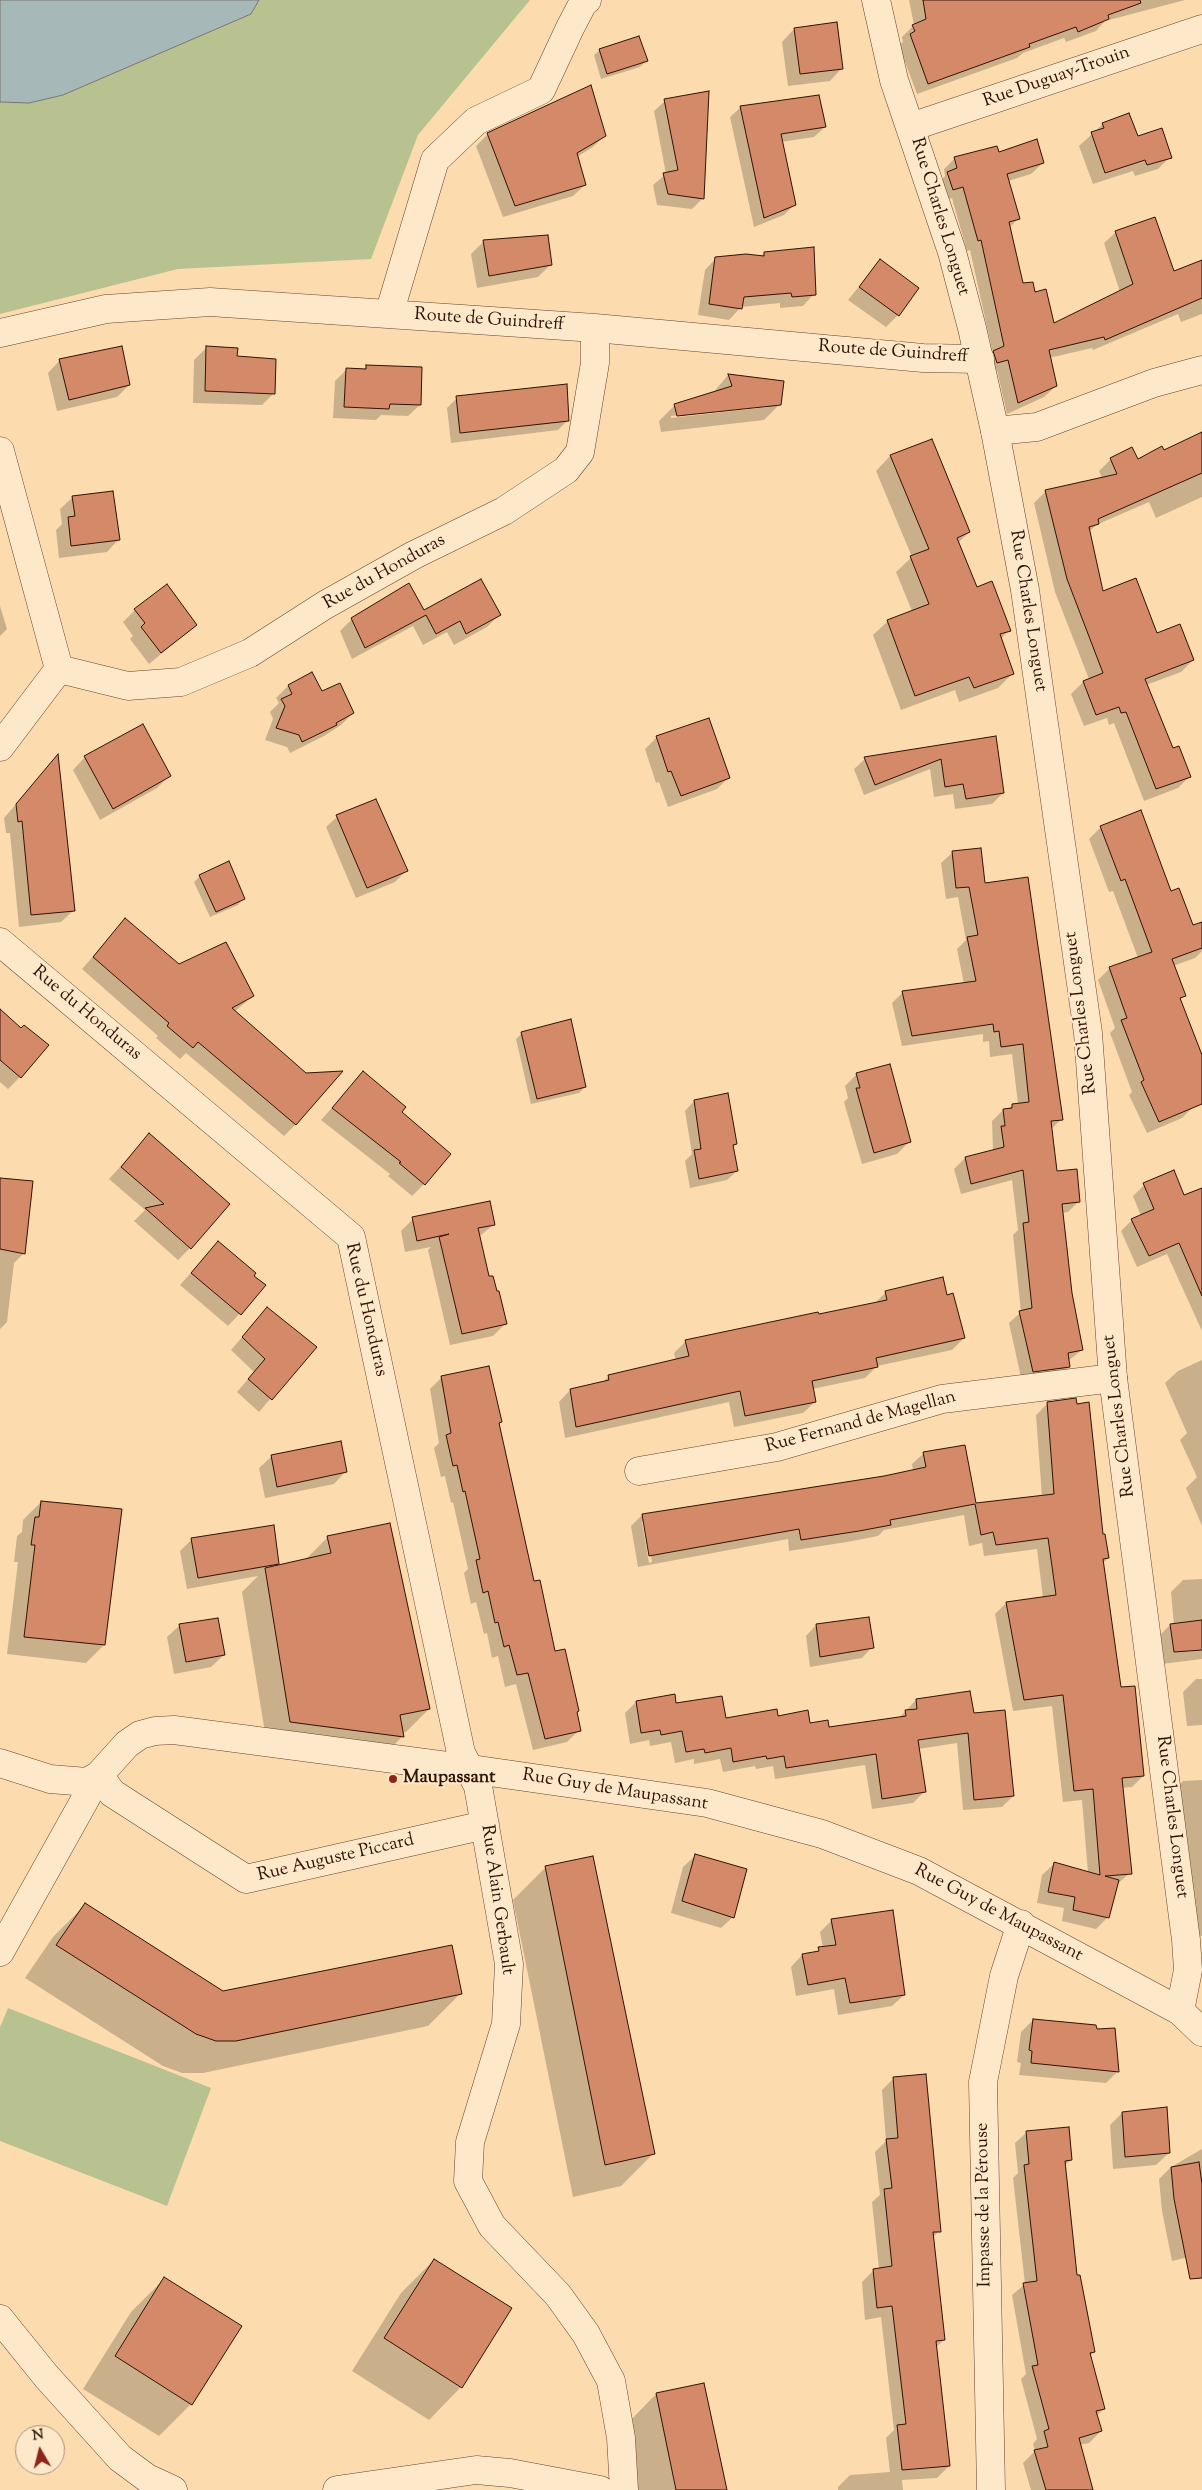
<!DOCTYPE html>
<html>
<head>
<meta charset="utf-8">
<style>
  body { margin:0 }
  #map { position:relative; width:1202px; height:2490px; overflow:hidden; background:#fcdcae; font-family:"Sorts Mill Goudy",serif }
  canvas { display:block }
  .north { position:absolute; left:15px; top:2425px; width:50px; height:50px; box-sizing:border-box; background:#fde8ca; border:1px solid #ac927b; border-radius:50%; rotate:352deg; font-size:14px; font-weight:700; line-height:20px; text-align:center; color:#321105 }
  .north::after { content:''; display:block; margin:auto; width:18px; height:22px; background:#8f2418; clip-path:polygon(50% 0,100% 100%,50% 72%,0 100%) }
</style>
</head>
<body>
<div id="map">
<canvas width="1202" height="2490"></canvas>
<div class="north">N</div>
</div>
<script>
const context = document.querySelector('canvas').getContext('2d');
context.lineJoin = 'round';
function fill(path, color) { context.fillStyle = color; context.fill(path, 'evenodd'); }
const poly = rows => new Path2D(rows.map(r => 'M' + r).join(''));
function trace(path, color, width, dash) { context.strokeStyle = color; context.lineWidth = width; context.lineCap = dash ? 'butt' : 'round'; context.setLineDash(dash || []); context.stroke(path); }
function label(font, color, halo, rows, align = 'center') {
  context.font = font + ' "Sorts Mill Goudy",serif'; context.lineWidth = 4; context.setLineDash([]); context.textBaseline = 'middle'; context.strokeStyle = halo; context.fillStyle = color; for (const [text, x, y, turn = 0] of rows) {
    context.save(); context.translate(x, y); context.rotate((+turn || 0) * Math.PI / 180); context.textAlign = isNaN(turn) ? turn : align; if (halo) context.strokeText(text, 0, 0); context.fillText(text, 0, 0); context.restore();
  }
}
fill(poly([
  [259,0,530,0,418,135,371,259,178,269,0,314,0,102,29,103,63,95,251,14],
  [8,2008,211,2088,167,2206,0,2141,0,2027]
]), '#b8c290');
const water = poly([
  [0,0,259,0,251,14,63,95,29,103,0,102,0,0]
]);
fill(water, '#a6b8b7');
trace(water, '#787570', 1);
fill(poly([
  [909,0,1185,0,1105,21,1096,31,1066,42,1064,38,1023,53,1017,58,917,94,899,46,903,42,902,37,914,25],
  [836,24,842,68,830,81,788,86,782,42,794,29],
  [600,50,646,61,640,67,601,79,594,55],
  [665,101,703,198,692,209,657,205,653,185,666,174,654,111],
  [741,107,825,127,814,137,781,142,795,204,784,215,754,227,730,117],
  [1103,124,1137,137,1170,157,1158,169,1135,176,1133,171,1093,184,1079,146],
  [488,134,604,136,593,147,577,157,585,185,573,196,503,217,476,146],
  [998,153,1043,163,1031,174,1008,181,1018,219,1009,228,1022,285,1034,293,1053,325,1120,292,1104,243,1116,232,1173,273,1202,261,1202,314,1181,322,1178,314,1093,350,1092,348,1049,358,1056,386,1044,397,1007,414,997,370,986,373,983,363,993,354,970,250,967,251,952,198,942,201,937,185,945,176,944,169,955,158],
  [483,242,550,265,538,277,477,288,471,254],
  [764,253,814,294,803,306,780,308,780,303,741,307,729,320,698,315,705,270,716,258,761,257],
  [880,261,898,315,886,327,848,300],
  [206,348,236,357,274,393,262,405,193,403,194,360],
  [60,360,129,385,117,397,57,411,48,373],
  [367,366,420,405,408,416,381,415,376,420,333,418,335,381,347,369,363,370],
  [728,375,783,383,780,404,764,420,661,432,659,421,675,405,713,393],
  [768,405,768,407,671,418,671,416],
  [457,398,568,420,558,430,451,443,447,408],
  [1202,435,1202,497,1156,518,1149,502,1096,525,1089,532,1102,592,1193,660,1181,672,1146,685,1172,750,1190,776,1178,788,1144,801,1114,723,1109,725,1107,718,1084,726,1071,694,1083,682,1089,679,1055,592,1034,503,1046,491,1102,478,1099,471,1111,459,1137,461],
  [931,441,969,532,958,543,976,588,1009,630,1000,640,1012,674,998,688,959,702,955,690,901,710,873,635,888,621,912,611,896,572,912,557,876,471,890,456],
  [73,497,119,539,107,552,59,558,56,530,62,524,60,509],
  [0,606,7,629,0,636],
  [135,610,196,625,149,664,130,639,133,636,123,622],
  [423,612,499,615,487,627,454,645,447,632,423,645,413,626,352,659,340,631,352,619],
  [311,673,321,693,353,713,341,725,324,736,290,753,287,747,265,740,273,719,270,712,279,703,276,698,288,686],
  [142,726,169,776,157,788,100,820,73,770,85,757],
  [657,737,729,777,717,789,668,807,659,782,656,783,645,749],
  [995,738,1003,793,992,804,955,809,953,794,934,797,930,769,864,795,854,769,865,759],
  [57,757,74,910,61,922,19,927,10,833,6,833,4,818],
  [337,817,406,871,395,882,356,898,326,827],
  [1101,827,1170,892,1192,927,1202,931,1202,951,1195,958,1173,966,1184,995,1180,1000,1202,1058,1194,1106,1182,1118,1147,1133,1129,1095,1132,1092,1110,1033,1115,1028,1098,980,1110,968,1138,958,1113,891,1109,892,1089,839],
  [952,853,984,884,1061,1120,1050,1130,1055,1173,1079,1201,1068,1212,1063,1213,1071,1293,1082,1350,1068,1361,1069,1367,1058,1378,1022,1382,1009,1323,1021,1312,1013,1235,1018,1230,1012,1180,961,1194,954,1169,965,1158,993,1151,992,1121,1003,1110,1018,1104,1012,1054,990,1057,989,1041,983,1042,983,1034,902,1046,892,1003,903,992,964,984,957,949,966,940,958,897,946,899,941,863],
  [200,876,243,899,238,905,210,917,194,882],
  [125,920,179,966,253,996,234,1012,296,1124,284,1136,186,1053,180,1059,156,1038,158,1036,82,969],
  [0,1011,20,1077,8,1089,0,1082],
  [522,1033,585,1087,579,1093,531,1104,516,1039],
  [363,1073,400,1112,424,1184,412,1196,388,1176,390,1174,321,1120],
  [857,1074,910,1141,897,1154,862,1164,844,1102,848,1098,845,1086],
  [727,1095,736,1144,732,1147,737,1171,727,1180,690,1188,685,1161,692,1154,685,1111,694,1101],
  [149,1135,190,1248,178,1260,134,1221,145,1210,109,1179],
  [0,1179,24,1253,14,1263,7,1322,0,1329],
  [1144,1185,1184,1197,1202,1189,1202,1331,1167,1254,1137,1267,1121,1231,1132,1220,1141,1216,1133,1196],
  [413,1219,494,1224,479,1237,488,1278,505,1324,493,1336,450,1345,428,1250,431,1247,405,1252,401,1231],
  [218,1243,265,1286,228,1326,180,1285],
  [885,1293,946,1296,964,1338,952,1350,877,1366,865,1378,812,1389,815,1402,803,1413,734,1427,729,1402,565,1438,559,1402,570,1390,602,1383,609,1376,676,1361,674,1353,686,1341,874,1304],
  [267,1308,315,1347,259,1412,237,1392,254,1372,231,1350],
  [1202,1360,1202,1526,1186,1488,1197,1477,1180,1440,1187,1433,1165,1383,1178,1371],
  [442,1377,500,1422,498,1424,533,1583,579,1730,567,1742,533,1750,516,1684,505,1687,498,1656,492,1658,487,1633,484,1634,476,1602,471,1604,464,1573,468,1569,453,1502,451,1503,445,1476,441,1477,434,1448,439,1443,430,1389],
  [1048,1403,1101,1535,1108,1558,1102,1564,1120,1688,1143,1776,1132,1787,1121,1788,1130,1873,1116,1885,1108,1917,1096,1929,1062,1921,1064,1908,1037,1903,1042,1875,1054,1864,1088,1873,1082,1800,1063,1802,1052,1706,1013,1711,995,1614,1006,1603,1043,1598,1037,1549,984,1556,982,1543,969,1546,964,1515,884,1530,878,1536,847,1542,789,1551,788,1539,638,1567,631,1526,642,1515,913,1471,912,1464,924,1453,964,1446,975,1505,1042,1497,1036,1415],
  [642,1522,645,1522,652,1562,649,1563],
  [272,1456,346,1471,334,1484,265,1498,259,1468],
  [41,1502,104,1645,86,1663,7,1654,18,1562,14,1562,17,1536,22,1532,23,1520],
  [328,1537,429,1709,406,1732,402,1733,403,1736,380,1759,267,1745,242,1592,258,1576,187,1589,180,1551,192,1539,278,1563,274,1567,305,1560],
  [1202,1579,1202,1659,1162,1664,1158,1637,1170,1625,1174,1625,1171,1592,1183,1580],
  [868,1618,872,1647,862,1658,810,1667,806,1636,816,1625],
  [180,1625,224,1655,211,1667,174,1674,167,1637],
  [1196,1679,1202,1679,1202,1725,1187,1726,1183,1692],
  [916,1700,973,1715,1013,1796,1002,1807,963,1810,957,1743,918,1749,924,1792,913,1803,872,1809,865,1765,775,1779,773,1766,756,1769,755,1766,723,1772,720,1759,694,1764,694,1759,675,1763,671,1742,650,1746,649,1740,630,1744,625,1713,636,1702,675,1704,725,1720,777,1717,828,1728,898,1719],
  [1202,1780,1202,1936,1188,1938,1171,1793,1183,1781],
  [695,1856,733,1917,721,1928,671,1913,683,1867],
  [546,1867,653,2154,621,2186,573,2197,513,1900],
  [85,1905,223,1992,460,1994,428,2026,203,2073,182,2073,163,2066,25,1978,53,1937],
  [832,1920,904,1995,892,2006,838,2015,834,1989,796,1996,791,1967,802,1955,814,1953,823,1948,820,1932],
  [1033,2020,1118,2071,1106,2083,1019,2075,1021,2063,1017,2062,1021,2032],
  [894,2078,939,2231,932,2238,944,2340,935,2348,949,2466,937,2478,902,2480,903,2490,838,2490,838,2487,850,2475,890,2472,886,2438,894,2430,881,2317,865,2320,862,2282,874,2270,879,2269,872,2202,880,2195,875,2152,886,2141,882,2090],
  [1122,2113,1169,2153,1156,2165,1113,2169,1110,2125],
  [1027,2132,1071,2160,1064,2166,1075,2277,1094,2352,1090,2356,1104,2409,1096,2416,1101,2431,1089,2443,1079,2445,1091,2490,1031,2490,1023,2463,1035,2451,1033,2444,1037,2439,1021,2379,1026,2374,1012,2295,1025,2284,1013,2178,1018,2173,1015,2143],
  [1202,2149,1202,2254,1172,2261,1162,2211,1159,2179,1171,2167],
  [434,2260,461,2387,429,2420,352,2371,401,2293],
  [164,2279,191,2404,159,2436,83,2389,131,2312],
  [703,2384,727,2490,637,2490,624,2427,656,2394]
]), '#0003');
const building = poly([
  [923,0,1140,0,1141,3,1108,15,1109,19,1078,32,1076,27,1029,44,1030,47,928,84,910,34,915,31,912,25,926,19,923,0],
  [837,22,843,69,800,74,794,28,837,22],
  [639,36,648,61,607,74,599,49,639,36],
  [591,85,606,136,577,153,586,185,515,206,487,133,591,85],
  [709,91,704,199,668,194,663,173,678,170,664,99,709,91],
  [819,95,826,127,781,134,796,205,764,218,740,106,819,95],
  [1129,113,1138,136,1162,128,1172,158,1147,165,1145,160,1105,173,1091,132,1104,128,1102,123,1129,113],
  [1037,139,1044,163,1007,174,1020,219,1009,222,1023,283,1033,282,1035,292,1046,289,1054,323,1133,284,1115,231,1155,217,1174,271,1202,260,1202,298,1105,340,1104,337,1049,350,1057,386,1018,403,1008,360,997,363,993,351,1004,346,981,240,978,241,963,187,953,190,947,172,957,168,954,157,997,146,999,152,1037,139],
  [548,235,552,265,489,276,483,240,548,235],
  [814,247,816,295,792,297,791,293,744,297,742,309,709,304,715,257,746,254,764,256,764,252,814,247],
  [880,259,919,288,899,316,859,287,880,259],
  [122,346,130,385,69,400,59,359,122,346],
  [206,346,238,348,237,356,276,359,275,394,205,391,206,346],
  [366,365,422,367,421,405,390,404,389,409,344,407,346,368,366,369,366,365],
  [728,374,784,381,781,405,677,416,674,404,732,386,728,374],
  [567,384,569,421,460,433,456,396,567,384],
  [1202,432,1202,473,1098,519,1099,524,1089,527,1103,591,1136,578,1157,633,1180,624,1194,660,1145,679,1173,748,1179,746,1191,777,1156,789,1126,712,1121,713,1119,707,1096,715,1083,681,1103,673,1067,579,1045,490,1117,474,1110,458,1132,447,1138,459,1162,446,1164,450,1202,432],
  [932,439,970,532,957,538,977,587,992,581,1011,631,1000,634,1014,674,974,688,969,677,915,696,887,620,929,604,910,556,929,549,890,455,932,439],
  [113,491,120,540,71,546,68,517,75,516,72,496,113,491],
  [481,579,501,615,466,634,460,621,436,634,426,615,365,648,351,618,409,583,424,610,481,579],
  [167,584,197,625,161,653,141,627,145,623,134,609,167,584],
  [312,672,322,691,340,683,354,713,336,723,337,725,302,742,299,735,276,728,285,706,281,699,292,694,288,685,312,672],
  [709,718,730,778,681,796,671,771,668,772,656,736,709,718],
  [143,724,171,776,113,809,84,756,143,724],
  [996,736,1004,793,966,799,963,784,945,787,941,759,875,785,864,757,996,736],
  [58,754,75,911,31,915,22,821,18,822,16,804,58,754],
  [376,799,408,871,367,888,336,815,376,799],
  [1141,810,1171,891,1179,888,1193,925,1202,922,1202,948,1172,959,1186,996,1180,998,1202,1055,1202,1104,1159,1122,1141,1082,1144,1080,1121,1020,1127,1018,1109,967,1152,952,1125,879,1121,881,1100,826,1141,810],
  [981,848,985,883,1028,877,1063,1120,1051,1121,1057,1171,1077,1169,1080,1202,1062,1204,1072,1293,1083,1350,1068,1353,1070,1367,1033,1372,1019,1311,1032,1308,1023,1223,1029,1222,1023,1170,971,1184,965,1157,1004,1147,1001,1126,1005,1126,1003,1109,1012,1108,1012,1104,1029,1102,1023,1044,1001,1047,999,1031,994,1032,993,1024,912,1036,902,991,976,981,967,937,978,935,969,887,956,888,952,851,981,848],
  [229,861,245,899,216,912,199,875,229,861],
  [125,918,179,964,226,942,254,996,232,1008,306,1073,343,1071,296,1125,198,1042,193,1048,167,1026,169,1023,93,957,125,918],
  [0,1009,21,1028,24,1025,49,1045,21,1078,0,1060,0,1009],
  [571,1019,586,1087,537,1099,521,1032,571,1019],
  [890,1064,911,1142,874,1153,856,1088,860,1088,856,1073,890,1064],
  [363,1071,406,1107,402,1112,451,1154,425,1185,399,1163,401,1162,332,1108,363,1071],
  [728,1093,737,1144,733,1145,738,1171,699,1179,694,1150,701,1149,694,1100,728,1093],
  [149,1133,230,1204,191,1249,145,1208,164,1204,121,1167,149,1133],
  [1174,1170,1184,1195,1202,1188,1202,1296,1179,1243,1149,1256,1131,1219,1154,1209,1143,1183,1174,1170],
  [0,1178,33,1181,25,1254,0,1249,0,1178],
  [490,1201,495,1225,478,1228,489,1276,493,1276,497,1291,499,1291,507,1324,462,1334,439,1237,449,1234,417,1241,412,1217,490,1201],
  [218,1241,256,1273,254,1276,266,1285,241,1315,191,1273,218,1241],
  [943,1277,947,1295,953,1293,965,1338,876,1358,878,1367,812,1381,816,1402,745,1416,740,1391,576,1427,570,1389,609,1380,608,1375,689,1356,685,1340,818,1312,819,1314,887,1300,885,1291,943,1277],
  [267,1307,317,1347,272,1400,248,1379,265,1359,242,1337,267,1307],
  [489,1366,502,1422,499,1423,534,1581,540,1580,555,1651,565,1649,579,1711,577,1712,581,1731,545,1739,528,1673,517,1675,509,1645,504,1647,498,1622,495,1623,488,1591,483,1593,476,1560,480,1559,465,1491,463,1492,457,1465,453,1466,446,1435,451,1433,441,1376,489,1366],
  [1076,1398,1077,1404,1089,1402,1103,1534,1105,1534,1109,1558,1103,1559,1121,1687,1135,1686,1144,1776,1122,1778,1132,1874,1105,1876,1119,1880,1109,1918,1073,1910,1075,1897,1048,1892,1054,1862,1100,1875,1093,1789,1074,1791,1063,1695,1024,1700,1006,1602,1056,1595,1048,1538,996,1545,993,1532,981,1535,975,1504,890,1520,891,1525,859,1531,801,1540,799,1529,649,1556,642,1514,884,1476,926,1467,923,1452,965,1445,976,1503,1054,1494,1047,1402,1076,1398],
  [341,1441,347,1472,277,1487,271,1455,341,1441],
  [41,1501,122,1509,105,1645,24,1637,35,1545,31,1545,35,1517,39,1517,41,1501],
  [390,1523,430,1709,400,1715,404,1737,290,1722,265,1568,331,1553,327,1536,390,1523],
  [274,1525,279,1564,198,1578,191,1538,274,1525],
  [869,1617,874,1648,820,1657,816,1624,869,1617],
  [218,1618,225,1655,186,1662,179,1624,218,1618],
  [1202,1620,1202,1650,1174,1652,1170,1624,1202,1620],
  [970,1691,974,1713,1005,1710,1014,1796,974,1800,968,1733,918,1740,926,1792,882,1799,876,1754,786,1768,784,1756,767,1759,766,1756,733,1762,731,1748,705,1753,704,1749,686,1752,682,1731,661,1735,660,1730,641,1733,636,1701,675,1694,676,1703,722,1696,726,1718,777,1709,778,1716,808,1710,810,1723,828,1720,829,1727,906,1716,905,1710,917,1709,916,1699,970,1691],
  [695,1854,747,1869,734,1918,682,1901,695,1854],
  [593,1856,655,2154,605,2165,545,1866,593,1856],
  [85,1903,223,1991,452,1945,462,1994,236,2041,216,2041,196,2034,56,1945,85,1903],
  [893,1910,905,1995,850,2003,845,1978,808,1985,802,1954,819,1951,818,1947,836,1945,831,1919,893,1910],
  [1033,2019,1096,2025,1097,2029,1115,2028,1119,2072,1031,2063,1032,2051,1029,2050,1033,2019],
  [926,2074,941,2232,933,2232,945,2340,936,2341,950,2466,902,2470,897,2425,906,2424,892,2306,877,2308,873,2269,892,2266,884,2189,892,2188,886,2139,898,2138,893,2077,926,2074],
  [1167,2107,1170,2153,1125,2157,1122,2112,1167,2107],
  [1069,2127,1072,2160,1065,2161,1077,2275,1080,2275,1095,2352,1090,2353,1105,2409,1096,2411,1102,2431,1079,2438,1093,2490,1046,2490,1034,2450,1048,2447,1044,2431,1049,2429,1032,2366,1038,2365,1023,2283,1037,2281,1024,2165,1029,2164,1026,2131,1069,2127],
  [1199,2162,1202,2184,1202,2278,1190,2279,1174,2199,1171,2167,1199,2162],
  [434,2259,512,2308,462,2388,384,2338,434,2259],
  [164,2277,242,2326,192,2405,115,2356,164,2277],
  [704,2383,727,2490,676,2490,656,2393,704,2383]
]);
fill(building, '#d48968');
trace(building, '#321105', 1);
const minor = poly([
  [911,127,1202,29],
  [389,314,435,160,476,121,541,90,570,28,583,3,587,0],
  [0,333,106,309,210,302,595,328,923,358,980,359],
  [995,431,1037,427,1154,383,1202,370],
  [0,451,59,669,0,747],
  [59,669,128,686,181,682,250,653,325,605,414,555,504,511,566,470,580,452,595,363,595,328],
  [0,942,351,1237,461,1753,478,1786,509,1964,506,2024,470,2142,468,2181,492,2226,558,2295,586,2334,611,2381,621,2438,624,2490],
  [639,1471,777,1447,942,1399,1113,1378],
  [0,1763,50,1779,87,1782,99,1775,127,1744,140,1735,155,1731,174,1730,470,1769,707,1803,822,1834,919,1871,1180,2011],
  [99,1775,112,1793,246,1879,485,1825],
  [0,1952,87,1796,87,1782],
  [0,2319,46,2376,120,2458,147,2478,173,2490],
  [337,2490,476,2470,510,2473,600,2490],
  [991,2490,983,2082,1004,1976,1021,1924]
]);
const tertiary = poly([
  [876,0,894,80,952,252,972,328,995,431,1025,590,1088,1033,1113,1378,1186,1940,1188,1970,1180,2011,1202,2032]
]);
trace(minor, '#64442f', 29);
trace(tertiary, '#64442f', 29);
trace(minor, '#fde8ca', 28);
trace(tertiary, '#fde8ca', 28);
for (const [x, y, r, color] of [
  [393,1779,5,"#8f2418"]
]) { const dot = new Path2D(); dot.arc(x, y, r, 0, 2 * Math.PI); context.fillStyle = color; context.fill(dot); trace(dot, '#fde8ca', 2); }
label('18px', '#321105', '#fde8ca', [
  ["Rue Duguay-Trouin",1057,78,-19],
  ["Rue Charles Longuet",939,217,73],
  ["Route de Guindreff",489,321,4],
  ["Route de Guindreff",893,353,4],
  ["Rue du Honduras",385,573,-29],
  ["Rue Charles Longuet",1027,611,81],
  ["Rue Charles Longuet",1082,1013,-97],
  ["Rue du Honduras",86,1014,40],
  ["Rue du Honduras",365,1310,77],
  ["Rue Charles Longuet",1120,1416,-97],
  ["Rue Fernand de Magellan",861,1423,-15],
  ["Rue Guy de Maupassant",615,1791,9],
  ["Rue Charles Longuet",1171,1817,83],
  ["Rue Auguste Piccard",336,1859,-13],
  ["Rue Alain Gerbault",496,1900,82],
  ["Rue Guy de Maupassant",998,1914,28],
  ["Impasse de la Pérouse",985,2205,-91]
]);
label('bold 18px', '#321105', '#fde8ca', [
  ["Maupassant",403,1779]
], 'left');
</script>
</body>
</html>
